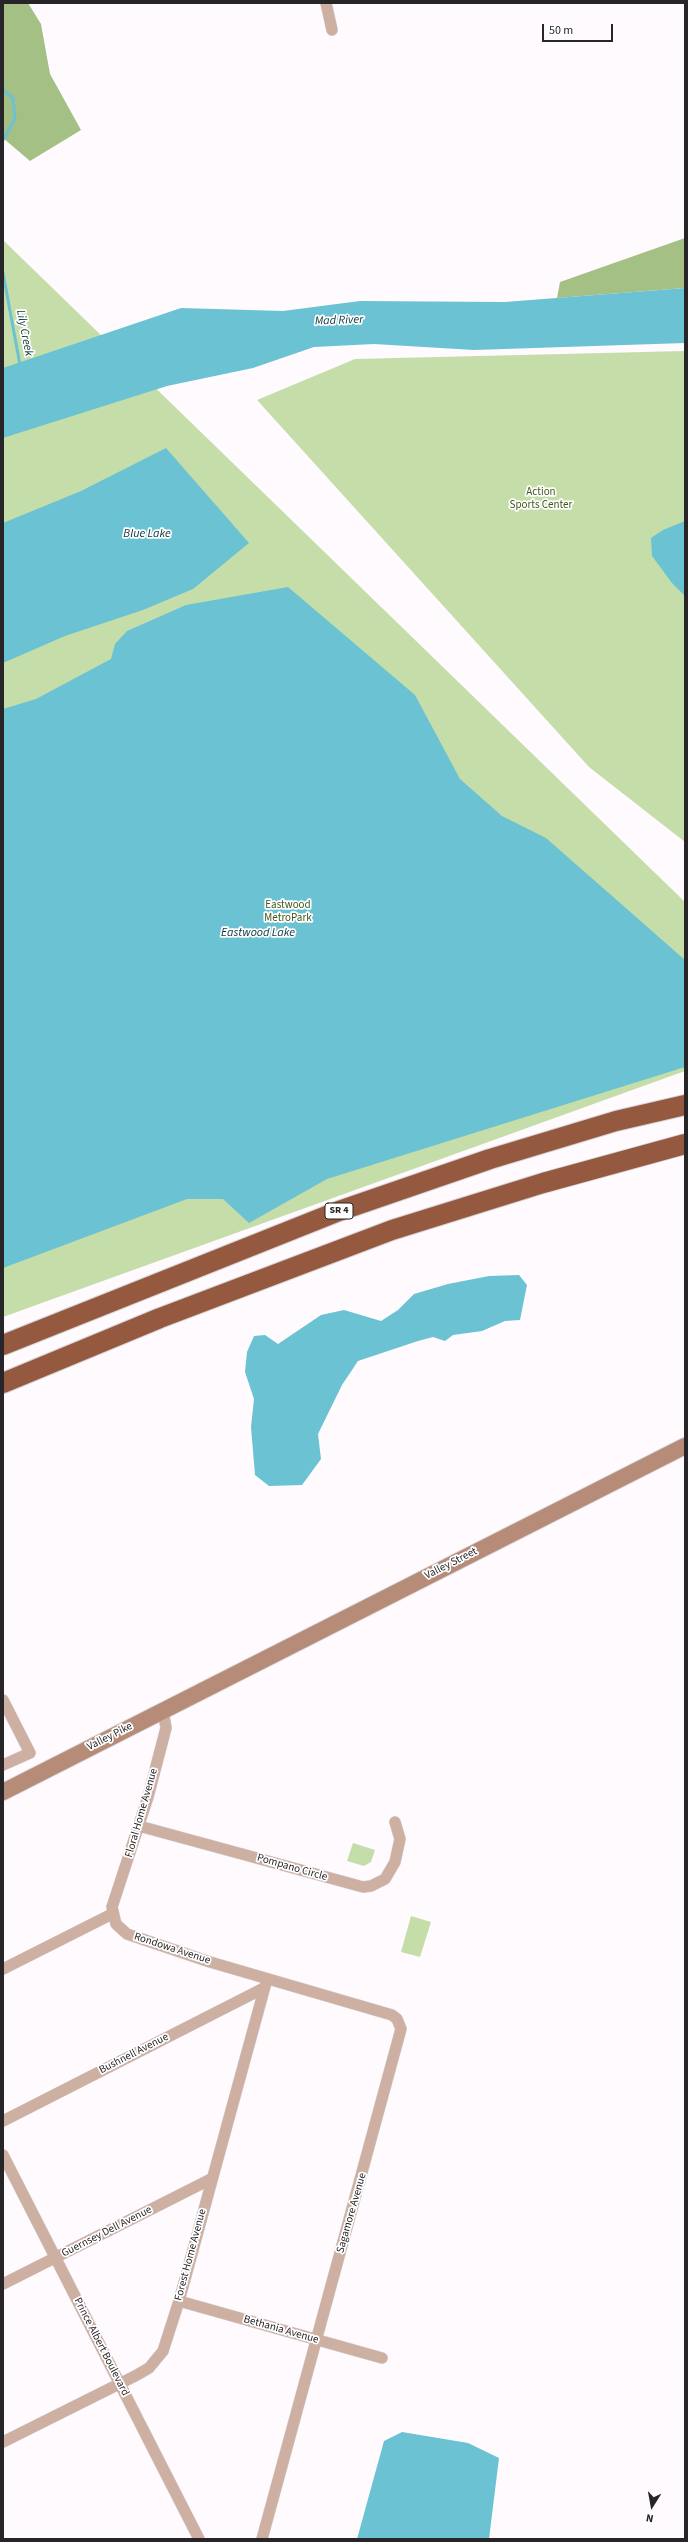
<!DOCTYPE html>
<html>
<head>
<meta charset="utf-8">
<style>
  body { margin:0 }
  #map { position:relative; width:688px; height:2542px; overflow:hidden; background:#fefafe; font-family:"Source Sans 3",sans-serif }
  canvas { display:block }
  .frame { position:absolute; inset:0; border:4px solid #272527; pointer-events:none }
  .north { position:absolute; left:632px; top:2486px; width:40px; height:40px; -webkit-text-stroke:3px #fff; paint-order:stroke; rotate:191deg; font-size:11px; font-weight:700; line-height:16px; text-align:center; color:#272527 }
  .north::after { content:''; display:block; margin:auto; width:14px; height:18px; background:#272527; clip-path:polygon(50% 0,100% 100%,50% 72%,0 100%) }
  .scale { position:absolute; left:542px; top:24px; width:71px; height:18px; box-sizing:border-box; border:2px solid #272527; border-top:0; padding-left:5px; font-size:12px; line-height:14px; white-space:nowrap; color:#272527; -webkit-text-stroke:3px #fff; paint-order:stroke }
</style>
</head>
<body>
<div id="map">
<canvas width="688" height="2542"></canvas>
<div class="frame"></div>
<div class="north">N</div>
<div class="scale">50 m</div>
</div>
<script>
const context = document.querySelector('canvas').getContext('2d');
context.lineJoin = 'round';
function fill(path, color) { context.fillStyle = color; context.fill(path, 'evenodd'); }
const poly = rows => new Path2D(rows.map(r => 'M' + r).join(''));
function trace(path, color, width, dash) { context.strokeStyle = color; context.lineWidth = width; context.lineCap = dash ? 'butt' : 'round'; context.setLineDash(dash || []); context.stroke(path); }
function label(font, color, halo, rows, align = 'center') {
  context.font = font + ' "Source Sans 3",sans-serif'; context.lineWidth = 3.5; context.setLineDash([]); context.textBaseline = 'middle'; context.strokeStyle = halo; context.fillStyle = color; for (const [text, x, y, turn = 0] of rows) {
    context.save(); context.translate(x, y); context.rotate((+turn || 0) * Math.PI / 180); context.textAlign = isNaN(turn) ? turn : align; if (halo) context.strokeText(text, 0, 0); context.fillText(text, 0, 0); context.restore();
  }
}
fill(poly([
  [3,240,685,902,685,1071,3,1317],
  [685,351,685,842,589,767,257,400,355,359],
  [353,1843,375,1850,371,1862,364,1866,347,1861],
  [411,1916,431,1922,420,1957,401,1952]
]), '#c5dea9');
fill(poly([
  [3,3,28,3,41,24,50,74,81,130,30,161,3,138],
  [685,238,685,288,557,298,560,282]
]), '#a4c084');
fill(poly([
  [685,288,685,343,474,350,374,344,314,347,253,368,167,386,3,438,3,368,181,308,283,311,360,301,505,302],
  [166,448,249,543,193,589,143,610,65,636,3,663,3,523,81,491],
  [685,521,685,596,672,583,652,556,651,538,663,530],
  [288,587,415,695,460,779,502,816,546,838,685,960,685,1067,327,1179,249,1223,223,1199,187,1199,3,1268,3,709,36,699,111,659,115,644,127,631,186,605],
  [519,1275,527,1285,520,1320,505,1321,482,1331,453,1335,445,1341,433,1337,418,1341,358,1361,342,1385,318,1434,321,1459,302,1485,269,1486,255,1475,251,1427,254,1399,245,1372,247,1352,254,1336,265,1335,278,1344,321,1315,344,1310,381,1321,398,1310,414,1294,448,1284,489,1276],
  [402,2432,468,2443,499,2458,489,2539,357,2539,384,2441]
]), '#6bc2d3');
trace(poly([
  [3,90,13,98,15,119,3,140],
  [3,273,20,365]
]), '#6bc2d3', 3);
const street = poly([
  [326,3,332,30],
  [3,1700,30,1753,3,1765],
  [163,1710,166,1728,148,1797,112,1907,116,1924,127,1934,210,1962,392,2015,397,2019,401,2029,262,2539],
  [139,1826,363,1887,371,1886,385,1879,395,1862,400,1839,395,1822],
  [3,1969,112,1914],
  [3,2121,264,1988],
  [3,2155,199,2539],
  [3,2284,211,2179],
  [179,2301,382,2358],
  [3,2442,135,2376,149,2368,163,2351,179,2301,267,1979]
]);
const secondary = poly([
  [3,1792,685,1446]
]);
const highway = poly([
  [3,1345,339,1211,490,1159,616,1121,685,1105],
  [3,1383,160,1318,392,1230,543,1183,685,1144]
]);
trace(street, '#d7d4d7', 12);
trace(secondary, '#d7d4d7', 18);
trace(highway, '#d7d4d7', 22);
trace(street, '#ceb0a3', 11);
trace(secondary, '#b68b78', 16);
trace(highway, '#94593e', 20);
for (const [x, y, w] of [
  [339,1211,28]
]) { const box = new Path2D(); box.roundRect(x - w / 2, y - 8, w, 16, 3); context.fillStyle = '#fff'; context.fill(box); trace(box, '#272527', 1); }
label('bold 10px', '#272527', null, [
  ["SR 4",339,1211]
]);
label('11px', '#40591b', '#fff', [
  ["Action",541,493],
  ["Sports Center",541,506],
  ["Eastwood",288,906],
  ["MetroPark",288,919]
]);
label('11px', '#272527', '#fff', [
  ["Valley Street",451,1564,-27],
  ["Valley Pike",110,1737,-27],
  ["Floral Home Avenue",142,1813,-74],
  ["Pompano Circle",292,1868,16],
  ["Rondowa Avenue",172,1949,18],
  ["Bushnell Avenue",134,2054,-27],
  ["Sagamore Avenue",352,2213,-74],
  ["Guernsey Dell Avenue",107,2232,-27],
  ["Forest Home Avenue",191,2255,-75],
  ["Bethania Avenue",281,2330,16],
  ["Prince Albert Boulevard",101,2347,63]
]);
label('italic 12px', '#0a353d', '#fff', [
  ["Mad River",339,321,-2],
  ["Lily Creek",24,333,79],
  ["Blue Lake",147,534],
  ["Eastwood Lake",258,933]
]);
</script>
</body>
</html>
